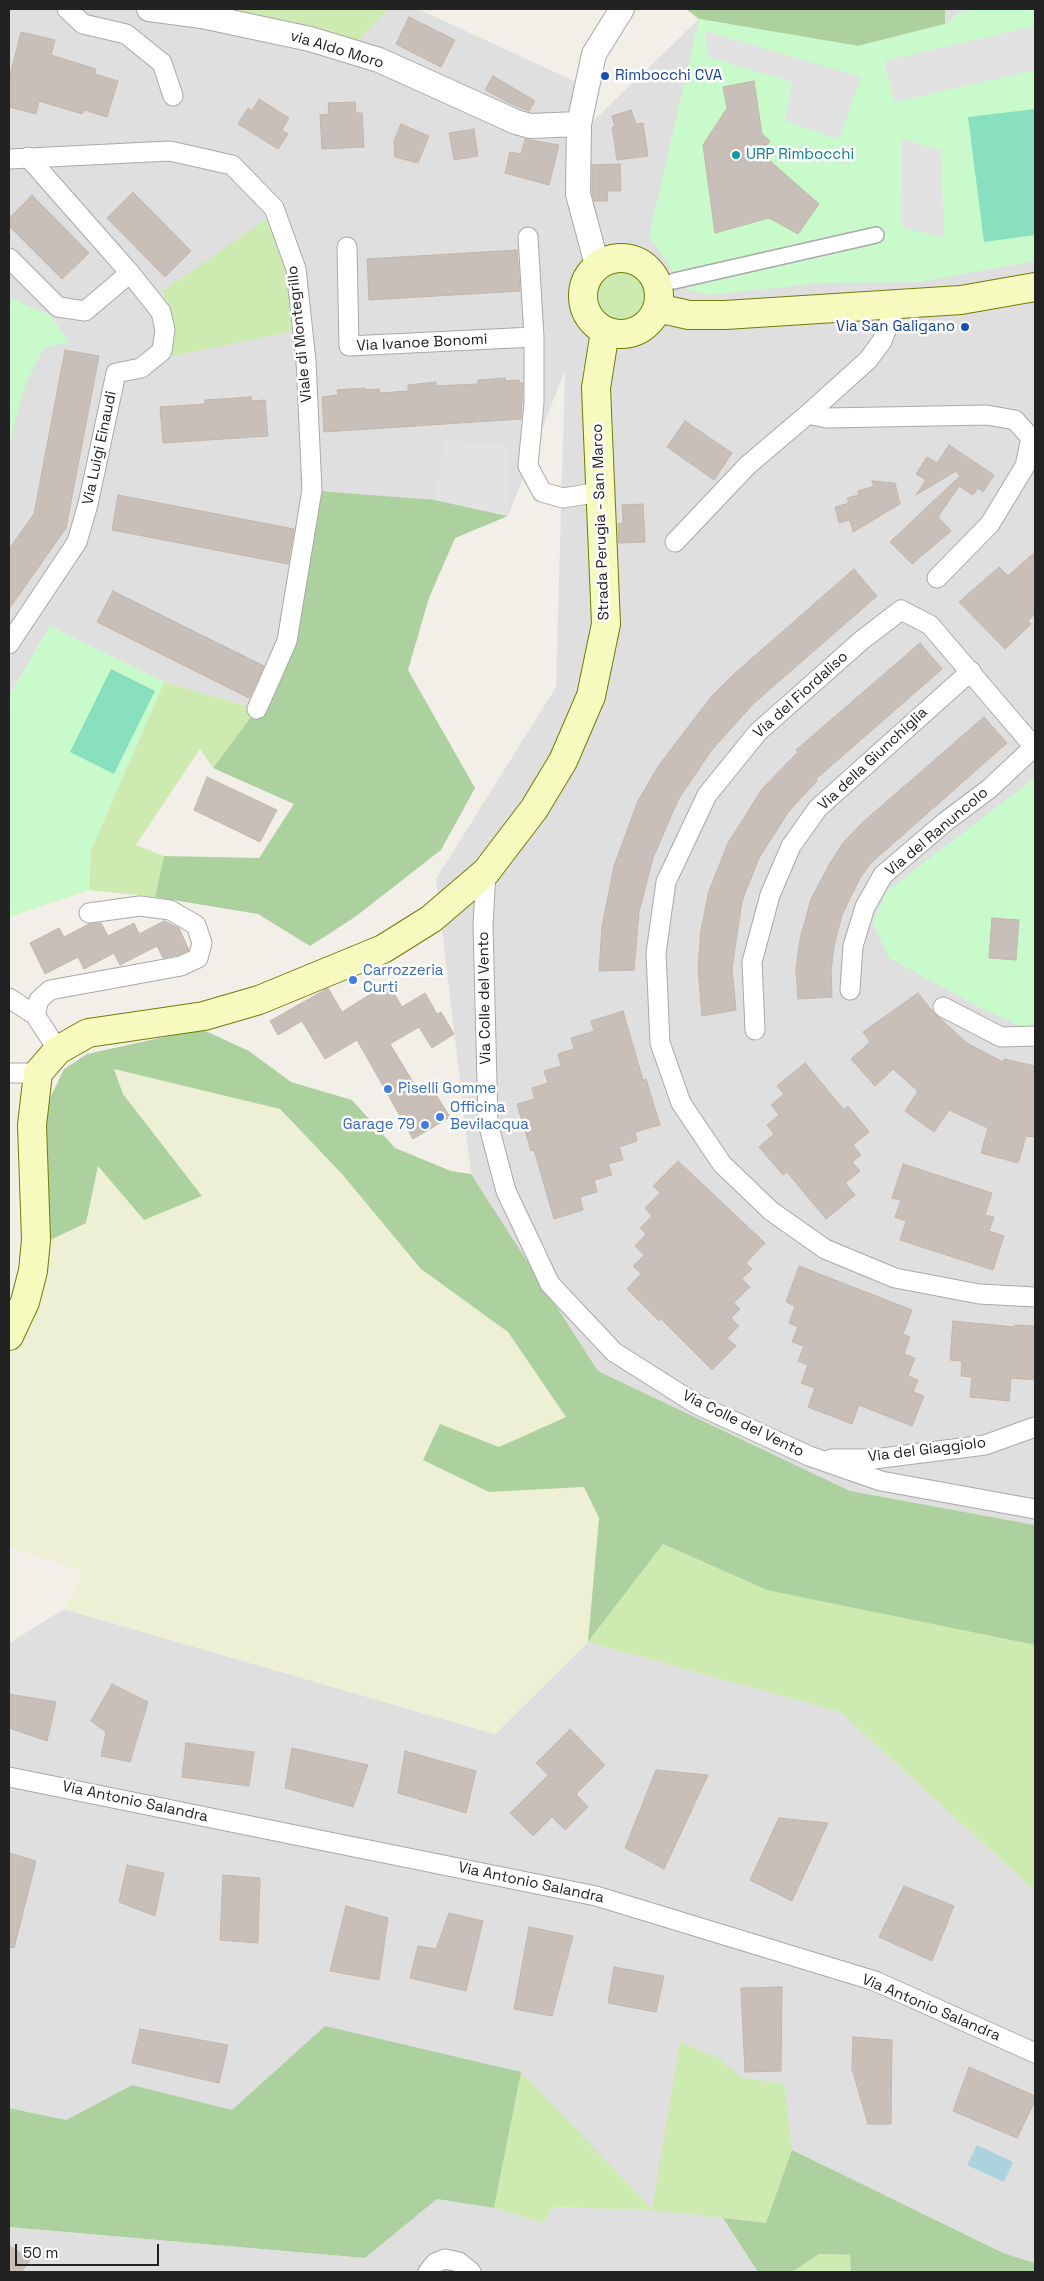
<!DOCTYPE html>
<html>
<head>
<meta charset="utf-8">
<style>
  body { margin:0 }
  #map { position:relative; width:1044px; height:2281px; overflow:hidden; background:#f2efe9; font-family:"Space Grotesk",sans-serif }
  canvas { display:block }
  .frame { position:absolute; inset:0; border:10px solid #222; pointer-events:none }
  .scale { position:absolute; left:15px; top:2244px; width:144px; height:22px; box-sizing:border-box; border:2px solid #222; border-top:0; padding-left:6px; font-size:15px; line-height:18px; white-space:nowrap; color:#222; -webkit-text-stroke:4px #fff; paint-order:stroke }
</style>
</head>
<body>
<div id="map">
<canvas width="1044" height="2281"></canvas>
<div class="frame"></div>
<div class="scale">50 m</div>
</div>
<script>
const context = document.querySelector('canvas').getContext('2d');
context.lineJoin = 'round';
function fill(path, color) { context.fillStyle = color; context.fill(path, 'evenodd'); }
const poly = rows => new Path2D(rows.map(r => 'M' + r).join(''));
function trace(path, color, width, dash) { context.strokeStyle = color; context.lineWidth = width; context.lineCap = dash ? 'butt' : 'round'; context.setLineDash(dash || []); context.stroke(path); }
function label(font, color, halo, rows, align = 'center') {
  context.font = font + ' "Space Grotesk",sans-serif'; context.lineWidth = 5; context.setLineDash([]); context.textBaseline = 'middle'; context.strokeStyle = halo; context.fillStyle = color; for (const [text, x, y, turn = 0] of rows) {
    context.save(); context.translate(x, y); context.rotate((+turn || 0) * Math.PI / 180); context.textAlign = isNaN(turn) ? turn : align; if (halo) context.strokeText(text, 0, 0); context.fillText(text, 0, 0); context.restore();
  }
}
fill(poly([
  [9,9,202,9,349,51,388,9,418,9,587,87,588,126,699,19,858,46,945,24,945,9,1035,9,1035,1525,850,1491,598,1371,471,1174,436,879,556,687,565,370,508,516,435,500,291,626,257,709,164,682,50,626,9,696],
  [64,1609,495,1734,588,1642,840,1712,1035,1891,1035,2263,998,2252,724,2218,758,2272,9,2272,9,2227,365,2258,437,2199,494,2208,544,2223,552,2207,651,2210,325,2026,232,2111,132,2085,66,2120,9,2108,9,1643]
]), '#e0dfdf');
fill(poly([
  [114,1069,280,1109,342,1174,421,1269,508,1332,567,1418,489,1492,584,1487,599,1518,588,1642,495,1734,64,1609,83,1571,9,1547,9,1356,43,1292,48,1241,86,1223,98,1165,202,1196,123,1094]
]), '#eef0d5');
fill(poly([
  [202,9,388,9,349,51],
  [266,219,288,271,293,331,173,356,163,291],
  '595 296a26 26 0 1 1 52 0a26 26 0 1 1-52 0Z',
  [164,682,257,709,213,768,200,749,136,845,164,856,155,897,89,890,91,850],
  [663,1544,763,1588,1035,1645,1035,1891,840,1712,588,1642],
  [680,2042,720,2059,741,2078,784,2083,792,2150,766,2223,652,2210,552,2207,544,2223,494,2208,521,2072,652,2209],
  [818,2254,850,2255,851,2272,792,2272]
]), '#cdebb0');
fill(poly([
  [686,9,945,9,945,24,858,46,699,19],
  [319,491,435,500,508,516,455,538,429,598,408,670,475,788,441,850,355,917,310,946,258,914,155,897,164,856,259,858,294,804,213,768,254,713,267,711,293,644],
  [201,1029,249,1051,291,1082,352,1100,395,1148,451,1171,471,1174,598,1371,850,1491,1035,1525,1035,1645,767,1590,663,1544,588,1642,599,1518,584,1487,489,1492,423,1460,440,1424,499,1447,566,1417,508,1332,421,1269,342,1174,280,1109,114,1069,123,1094,202,1196,144,1220,98,1166,86,1223,48,1241,44,1111,64,1069,87,1054],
  [325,2026,521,2072,494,2208,437,2199,365,2258,9,2227,9,2108,66,2120,132,2085,232,2110],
  [792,2150,1003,2253,1035,2263,1035,2272,851,2272,850,2255,819,2254,792,2272,758,2272,723,2218,766,2223]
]), '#add19e');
fill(poly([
  [978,9,1035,9,1035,261,920,282,822,283,707,295,685,288,649,236,699,19,858,46,945,24,960,12],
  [9,298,50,315,69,342,44,348,26,383,9,443],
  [50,626,164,682,91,850,89,890,9,917,9,696],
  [1035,778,1035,1027,1026,1029,979,1007,889,958,872,922,888,890]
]), '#c8facc');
fill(poly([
  [1035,109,1035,235,984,242,968,117],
  [111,669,155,691,114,774,70,752]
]), '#88e0be');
fill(poly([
  [1035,26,1035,70,894,102,884,61],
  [705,31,861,77,839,139,785,121,792,82,708,57],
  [902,139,941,150,944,238,901,227],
  [444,441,507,444,508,516,435,500]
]), '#e2e2e2');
fill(poly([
  [977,2145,1013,2162,1004,2182,967,2165]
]), '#aad3df');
const building = poly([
  [409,17,455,40,441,67,396,44,409,17],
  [21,32,55,40,51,55,96,69,95,74,118,81,107,117,84,110,82,114,39,101,36,114,9,107,9,79,21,32],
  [493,76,535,101,529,111,511,104,485,90,493,76],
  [754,81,762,134,770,141,764,149,770,161,819,204,798,234,769,218,715,233,703,145,727,108,723,87,754,81],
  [259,99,289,118,282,130,288,134,278,149,238,124,248,108,252,111,259,99],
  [355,102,356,113,362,113,364,147,322,149,320,115,329,114,328,103,355,102],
  [631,110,636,124,643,123,648,156,617,160,612,127,615,127,612,116,631,110],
  [401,124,429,136,418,163,395,157,394,141,401,124],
  [474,129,478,156,454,160,449,133,474,129],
  [525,139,559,145,549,185,505,173,510,152,521,154,525,139],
  [620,164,621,191,607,191,608,201,594,201,592,192,592,165,620,164],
  [133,192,191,251,165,277,107,218,133,192],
  [32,195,89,253,62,279,9,226,9,218,32,195],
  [517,250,520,291,369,300,367,259,517,250],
  [65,350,99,356,66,528,9,609,9,549,34,514,65,350],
  [505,378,506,381,519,380,519,383,523,383,521,419,324,432,322,397,338,395,337,390,365,388,366,390,379,389,380,393,408,391,408,385,436,382,436,386,478,384,478,380,505,378],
  [251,397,251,401,265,400,268,436,163,443,160,407,205,404,205,400,251,397],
  [685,421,732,453,714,480,667,447,685,421],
  [949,445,994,475,983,492,978,488,973,495,959,486,938,517,951,531,912,564,890,542,960,476,956,471,916,495,926,480,916,474,927,457,937,463,949,445],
  [872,481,895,483,900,504,853,532,850,520,839,523,835,507,849,503,847,498,859,495,858,491,874,486,872,481],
  [118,495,294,529,288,564,112,530,118,495],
  [643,504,645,542,619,543,618,524,623,523,622,505,643,504],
  [1035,552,1035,614,1028,621,1031,624,1005,649,959,602,999,567,1008,576,1035,552],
  [854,569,877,596,753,704,711,751,678,800,653,858,639,912,634,970,599,971,602,927,614,866,638,801,659,765,711,697,734,674,854,569],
  [113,591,264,666,249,698,97,622,113,591],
  [920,643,942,669,816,779,817,781,789,811,759,858,742,901,732,969,736,1010,702,1016,698,968,701,930,709,891,728,843,762,789,798,752,796,750,920,643],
  [984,717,1007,743,871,863,860,878,842,915,834,946,831,971,832,997,798,999,796,970,800,939,811,899,830,863,843,843,863,822,984,717],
  [207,777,277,810,260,842,194,810,207,777],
  [992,918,1019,920,1016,960,989,958,992,918],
  [164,921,179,928,189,950,178,955,163,958,157,946,120,965,114,953,84,969,78,957,45,974,30,943,59,928,64,937,89,924,101,923,108,936,134,923,139,934,164,921],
  [388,983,402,1007,425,993,437,1014,441,1012,454,1034,432,1048,419,1027,390,1044,419,1092,430,1085,450,1117,413,1139,357,1040,325,1059,302,1021,278,1035,270,1021,328,988,342,1012,388,983],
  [918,993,934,1013,967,1043,1003,1062,1004,1059,1035,1066,1035,1137,1026,1136,1018,1163,981,1153,988,1128,949,1110,934,1132,905,1111,918,1091,893,1069,875,1086,851,1059,870,1042,863,1032,918,993],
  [623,1011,643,1080,646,1079,660,1125,635,1132,637,1141,619,1147,623,1160,608,1164,612,1175,594,1180,597,1192,580,1197,583,1210,554,1219,534,1150,531,1151,517,1104,535,1099,532,1088,548,1083,544,1071,561,1066,558,1054,574,1049,571,1038,594,1031,591,1021,623,1011],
  [805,1063,844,1110,848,1106,869,1132,853,1145,861,1155,852,1162,860,1171,845,1183,855,1195,826,1219,787,1172,783,1175,759,1147,774,1134,767,1125,779,1115,771,1105,784,1094,777,1086,805,1063],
  [678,1161,765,1243,746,1263,752,1269,742,1279,750,1287,734,1303,740,1309,731,1318,739,1326,727,1338,736,1346,712,1370,661,1319,659,1321,627,1289,641,1274,633,1266,644,1255,635,1246,646,1234,640,1228,652,1216,645,1208,660,1193,653,1186,678,1161],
  [903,1164,992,1193,985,1215,994,1217,989,1231,1004,1236,993,1270,900,1240,906,1221,895,1217,901,1200,892,1198,903,1164],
  [799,1266,912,1310,903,1334,910,1337,904,1354,915,1358,908,1376,918,1380,913,1392,924,1396,912,1426,859,1405,852,1424,808,1407,815,1388,801,1383,808,1365,798,1361,804,1346,792,1342,798,1327,789,1323,795,1306,786,1302,799,1266],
  [953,1321,1015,1327,1015,1325,1035,1326,1035,1380,1011,1378,1009,1401,970,1397,972,1377,961,1376,962,1361,950,1360,953,1321],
  [112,1684,148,1702,130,1762,101,1756,106,1732,91,1721,112,1684],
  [9,1694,56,1702,47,1741,9,1728,9,1694],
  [570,1729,605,1765,576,1794,588,1807,565,1830,552,1817,533,1836,510,1813,548,1775,536,1763,570,1729],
  [186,1743,254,1752,249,1786,182,1777,186,1743],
  [292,1748,368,1765,353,1807,285,1788,292,1748],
  [405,1751,476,1771,466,1813,398,1793,405,1751],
  [656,1770,708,1775,664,1869,625,1848,656,1770],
  [779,1818,828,1823,792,1901,750,1880,779,1818],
  [9,1853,36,1861,14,1948,9,1947,9,1853],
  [127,1865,164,1873,155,1916,119,1902,127,1865],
  [223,1875,260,1878,258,1943,220,1940,223,1875],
  [904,1886,954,1906,932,1961,879,1937,904,1886],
  [346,1906,388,1918,379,1980,330,1971,346,1906],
  [449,1913,483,1921,466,1991,410,1978,418,1946,436,1949,449,1913],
  [529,1927,573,1936,552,2016,514,2009,529,1927],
  [614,1967,664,1976,656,2012,608,2003,614,1967],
  [782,1987,781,2071,745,2072,741,1988,782,1987],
  [140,2029,228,2045,219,2083,132,2063,140,2029],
  [853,2037,892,2040,891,2124,868,2124,852,2069,853,2037],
  [969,2067,1035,2096,1035,2101,1017,2138,953,2111,969,2067],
  [9,2246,31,2259,21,2272,9,2272,9,2246]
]);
fill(building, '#c7bfb8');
trace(building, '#c4b6ab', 1);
const pedestrian = poly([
  [674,281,876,235]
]);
const minor = poly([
  [67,9,83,24,126,34,162,63,173,96],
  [9,159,170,151,232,165,274,208,296,269,306,361,312,490,287,641,257,709],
  [528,237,534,337,534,403,528,466,542,492,563,498,600,492],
  [347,247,349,346,534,337],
  [9,258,58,307,85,311,130,273],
  [808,414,868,360,882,341,896,305],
  [675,542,748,465,808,414,827,418,987,415,1015,420,1031,438,1025,466,990,524,937,578],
  [9,644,77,542,88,504,116,373,141,368,162,351,165,330,161,312,130,273,28,157],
  [1035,748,930,625,901,610,862,640,758,732,707,795,666,882,656,953,660,1043,681,1103,722,1164,771,1211,825,1249,895,1278,979,1294,1035,1297],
  [486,872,483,924,488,1123,506,1191,550,1284,614,1352,696,1404,809,1456,881,1481,1035,1509],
  [850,990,853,946,865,907,883,875,945,822,989,789,1034,747],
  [9,998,35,1015,58,1050],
  [943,1007,1001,1037,1035,1036],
  [35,1015,39,1000,50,990,181,966,198,958,202,943,196,925,170,910,140,906,89,913],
  [755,1030,752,962,770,895,791,846,818,808,971,671],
  [9,1073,38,1073],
  [831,1459,874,1459,985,1445,1035,1427],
  [9,1777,596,1896,875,1981,1035,2053],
  [428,2272,435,2263,445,2259,459,2262,471,2272]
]);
const tertiary = poly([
  [149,9,202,16,310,39,379,60,516,122,530,126,579,124],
  [597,265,578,194,579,124,594,54,622,9]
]);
const secondary = poly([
  '583 296a38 38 0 1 1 76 0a38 38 0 1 1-76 0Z',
  [657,308,689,315,725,315,961,300,1035,287],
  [9,1336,25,1302,33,1271,36,1240,32,1125,38,1073,58,1050,88,1033,204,1016,259,1000,383,949,431,919,486,872,534,809,563,761,591,696,606,624,596,388,605,331]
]);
trace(pedestrian, '#a9a9a9', 18);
trace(minor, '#a9a9a9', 21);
trace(tertiary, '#a9a9a9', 26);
trace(secondary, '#707d05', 30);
trace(pedestrian, '#fff', 15);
trace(minor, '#fff', 19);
trace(tertiary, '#fff', 24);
trace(secondary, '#f7fabf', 28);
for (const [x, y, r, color] of [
  [605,76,5,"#1a4fb4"],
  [736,155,5,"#0f9aa8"],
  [965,327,5,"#1a4fb4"],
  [353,980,5,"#3f7fe0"],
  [388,1089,5,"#3f7fe0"],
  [440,1117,5,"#3f7fe0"],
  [425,1125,5,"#3f7fe0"]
]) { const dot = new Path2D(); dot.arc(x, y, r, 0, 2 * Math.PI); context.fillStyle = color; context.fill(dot); trace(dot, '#fff', 2); }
label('15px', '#222', '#fff', [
  ["via Aldo Moro",337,50,17],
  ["Viale di Montegrillo",300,334,-96],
  ["Via Ivanoe Bonomi",422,343,-3],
  ["Via Luigi Einaudi",100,448,-78],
  ["Strada Perugia - San Marco",601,522,-92],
  ["Via del Fiordaliso",801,695,-42],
  ["Via della Giunchiglia",873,759,-43],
  ["Via del Ranuncolo",937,832,-40],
  ["Via Colle del Vento",485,998,-91],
  ["Via Colle del Vento",743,1424,26],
  ["Via del Giaggiolo",927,1450,-7],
  ["Via Antonio Salandra",135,1802,12],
  ["Via Antonio Salandra",531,1883,12],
  ["Via Antonio Salandra",931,2008,23]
]);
label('15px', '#164399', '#fff', [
  ["Rimbocchi CVA",615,76],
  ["Via San Galigano",955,327,"right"]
], 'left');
label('15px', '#0d838f', '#fff', [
  ["URP Rimbocchi",746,155]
], 'left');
label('15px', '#366cbe', '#fff', [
  ["Carrozzeria",363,971],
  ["Curti",363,988],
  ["Piselli Gomme",398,1089],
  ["Officina",450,1108],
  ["Bevilacqua",450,1125],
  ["Garage 79",415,1125,"right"]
], 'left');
</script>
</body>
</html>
